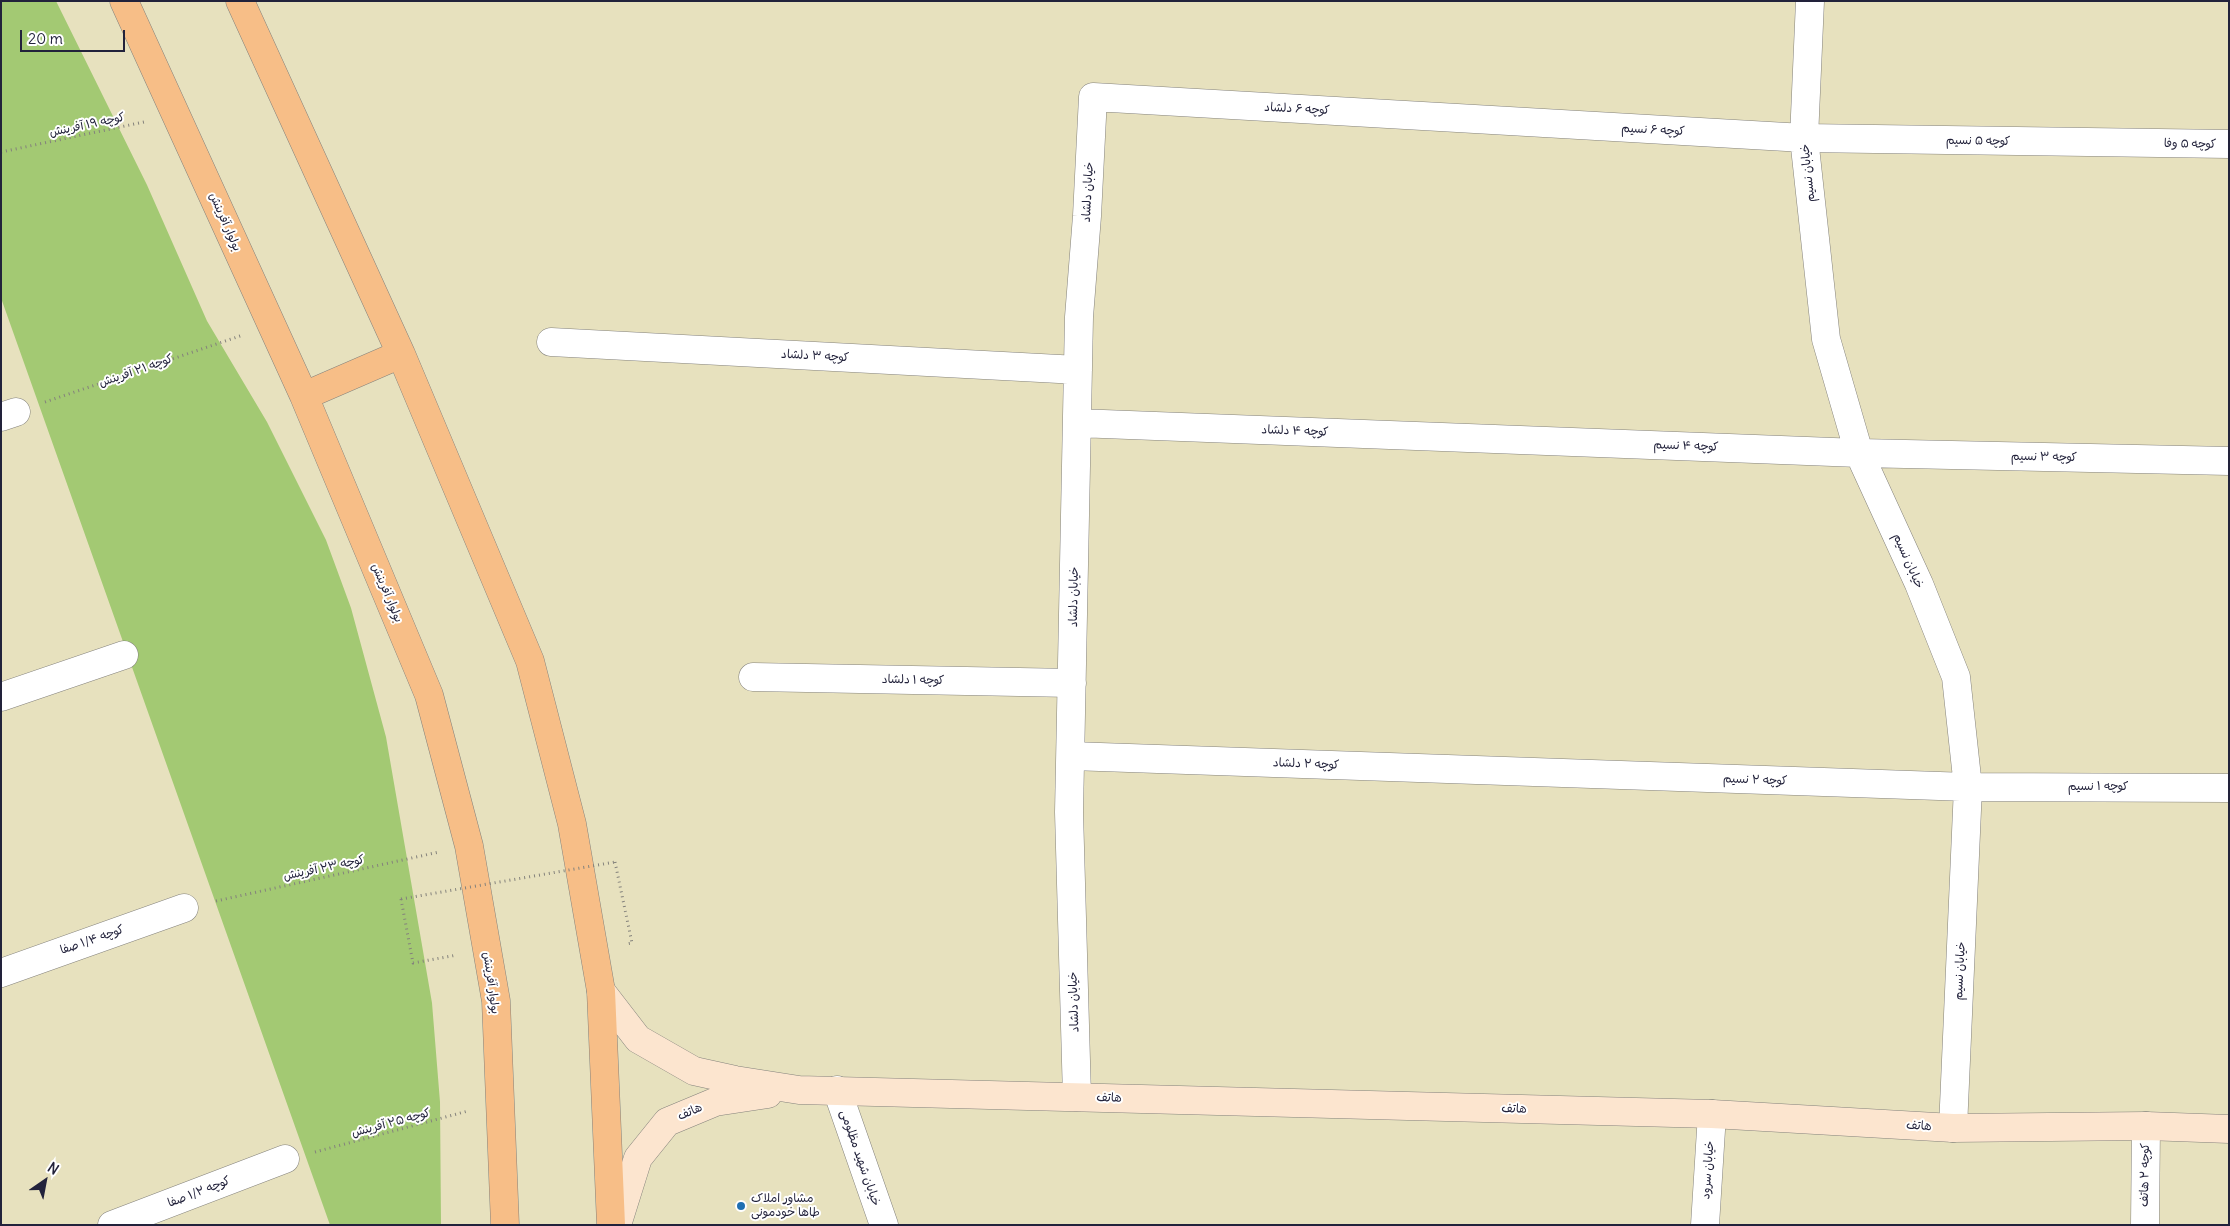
<!DOCTYPE html>
<html>
<head>
<meta charset="utf-8">
<style>
  body { margin:0 }
  #map { position:relative; width:2230px; height:1226px; overflow:hidden; background:#e7e1be; font-family:Delius,sans-serif }
  canvas { display:block }
  .frame { position:absolute; inset:0; border:2px solid #22223b; pointer-events:none }
  .north { position:absolute; left:20px; top:1156px; width:50px; height:50px; -webkit-text-stroke:4px #fff; paint-order:stroke; rotate:33deg; font-size:14px; font-weight:700; line-height:20px; text-align:center; color:#22223b }
  .north::after { content:''; display:block; margin:auto; width:18px; height:22px; background:#22223b; clip-path:polygon(50% 0,100% 100%,50% 72%,0 100%) }
  .scale { position:absolute; left:20px; top:30px; width:105px; height:22px; box-sizing:border-box; border:2px solid #22223b; border-top:0; padding-left:6px; font-size:15px; line-height:18px; white-space:nowrap; color:#22223b; -webkit-text-stroke:4px #fff; paint-order:stroke }
</style>
</head>
<body>
<div id="map">
<canvas width="2230" height="1226"></canvas>
<div class="frame"></div>
<div class="north">N</div>
<div class="scale">20 m</div>
</div>
<script>
const context = document.querySelector('canvas').getContext('2d');
context.lineJoin = 'round';
function fill(path, color) { context.fillStyle = color; context.fill(path, 'evenodd'); }
const poly = rows => new Path2D(rows.map(r => 'M' + r).join(''));
function trace(path, color, width, dash) { context.strokeStyle = color; context.lineWidth = width; context.lineCap = dash ? 'butt' : 'round'; context.setLineDash(dash || []); context.stroke(path); }
function label(font, color, halo, rows, align = 'center') {
  context.font = font + ' Delius,"Playpen Sans Arabic",sans-serif'; context.lineWidth = 4; context.setLineDash([]); context.textBaseline = 'middle'; context.strokeStyle = halo; context.fillStyle = color; for (const [text, x, y, turn = 0] of rows) {
    context.save(); context.translate(x, y); context.rotate((+turn || 0) * Math.PI / 180); context.textAlign = isNaN(turn) ? turn : align; if (halo) context.strokeText(text, 0, 0); context.fillText(text, 0, 0); context.restore();
  }
}
fill(poly([
  [1,1,56,1,147,185,207,321,267,422,326,540,351,608,386,737,432,1003,440,1102,441,1225,330,1225,1,298]
]), '#a3c973');
const street = poly([
  [1810,1,1804,138,1826,339,1859,453,1919,584,1956,677,1968,787,1953,1128],
  [551,342,1078,370],
  [1,417,16,412],
  [1077,423,1859,453,2229,461],
  [753,677,1072,683],
  [1,697,124,655],
  [1071,756,1968,787,2229,788],
  [1,973,184,908],
  [837,1090,884,1225],
  [1077,1097,1069,812,1079,317,1087,216,1093,97,1804,138,2229,144],
  [112,1225,285,1159],
  [1705,1225,1712,1114],
  [2145,1225,2146,1126]
]);
const secondary = poly([
  [601,991,638,1039,694,1071,735,1080,799,1090,1712,1114,1953,1128,2146,1126,2229,1129],
  [617,1225,638,1158,667,1122,715,1102,768,1094]
]);
const primary = poly([
  [124,1,304,396,429,695,469,846,496,1001,505,1225],
  [240,1,401,354,530,661,572,824,601,991,611,1225],
  [304,396,401,354]
]);
trace(street, '#84827c', 29);
trace(secondary, '#84827c', 29);
trace(primary, '#84827c', 29);
trace(poly([
  [1,152,144,122],
  [45,402,243,335],
  [615,862,632,943,626,944],
  [401,899,413,963,457,955],
  [216,901,439,852],
  [315,1152,468,1111]
]), '#84827c', 3, [1, 4]);
trace(street, '#fff', 28);
trace(secondary, '#fce5cf', 28);
trace(primary, '#f7be87', 28);
trace(poly([
  [401,899,615,862]
]), '#84827c', 3, [1, 4]);
for (const [x, y, r, color] of [
  [741,1206,5,"#1f6fb2"]
]) { const dot = new Path2D(); dot.arc(x, y, r, 0, 2 * Math.PI); context.fillStyle = color; context.fill(dot); trace(dot, '#fff', 2); }
label('12px', '#22223b', '#fff', [
  ["کوچه ۶ دلشاد",1297,109,3],
  ["کوچه ۱۹ آفرینش",87,125,-12],
  ["کوچه ۶ نسیم",1653,130,3],
  ["کوچه ۵ نسیم",1978,141,1],
  ["کوچه ۵ وفا",2190,144,1],
  ["خیابان نسیم",1808,173,-96],
  ["خیابان دلشاد",1088,192,-87],
  ["بولوار آفرینش",225,222,66],
  ["کوچه ۳ دلشاد",815,356,3],
  ["کوچه ۲۱ آفرینش",136,371,-19],
  ["کوچه ۴ دلشاد",1295,431,2],
  ["کوچه ۴ نسیم",1686,446,2],
  ["کوچه ۳ نسیم",2044,457,1],
  ["خیابان نسیم",1908,561,66],
  ["بولوار آفرینش",387,593,67],
  ["خیابان دلشاد",1074,597,-89],
  ["کوچه ۱ دلشاد",913,680,1],
  ["کوچه ۲ دلشاد",1306,764,2],
  ["کوچه ۲ نسیم",1755,780,2],
  ["کوچه ۱ نسیم",2098,787],
  ["کوچه ۲۳ آفرینش",324,868,-12],
  ["کوچه ۱/۴ صفا",92,940,-19],
  ["خیابان نسیم",1960,971,-87],
  ["بولوار آفرینش",491,983,82],
  ["خیابان دلشاد",1074,1002,-92],
  ["هاتف",1109,1098,2],
  ["هاتف",1514,1109,2],
  ["هاتف",690,1112,-24],
  ["کوچه ۲۵ آفرینش",391,1123,-15],
  ["هاتف",1919,1126,3],
  ["خیابان شهید مظلومی",860,1158,71],
  ["خیابان سرود",1708,1170,-86],
  ["کوچه ۲ هاتف",2145,1175,-89],
  ["کوچه ۱/۲ صفا",199,1192,-21]
]);
label('12px', '#22223b', '#fff', [
  ["مشاور املاک",751,1199],
  ["طاها خودمونی",751,1213]
], 'left');
</script>
</body>
</html>
